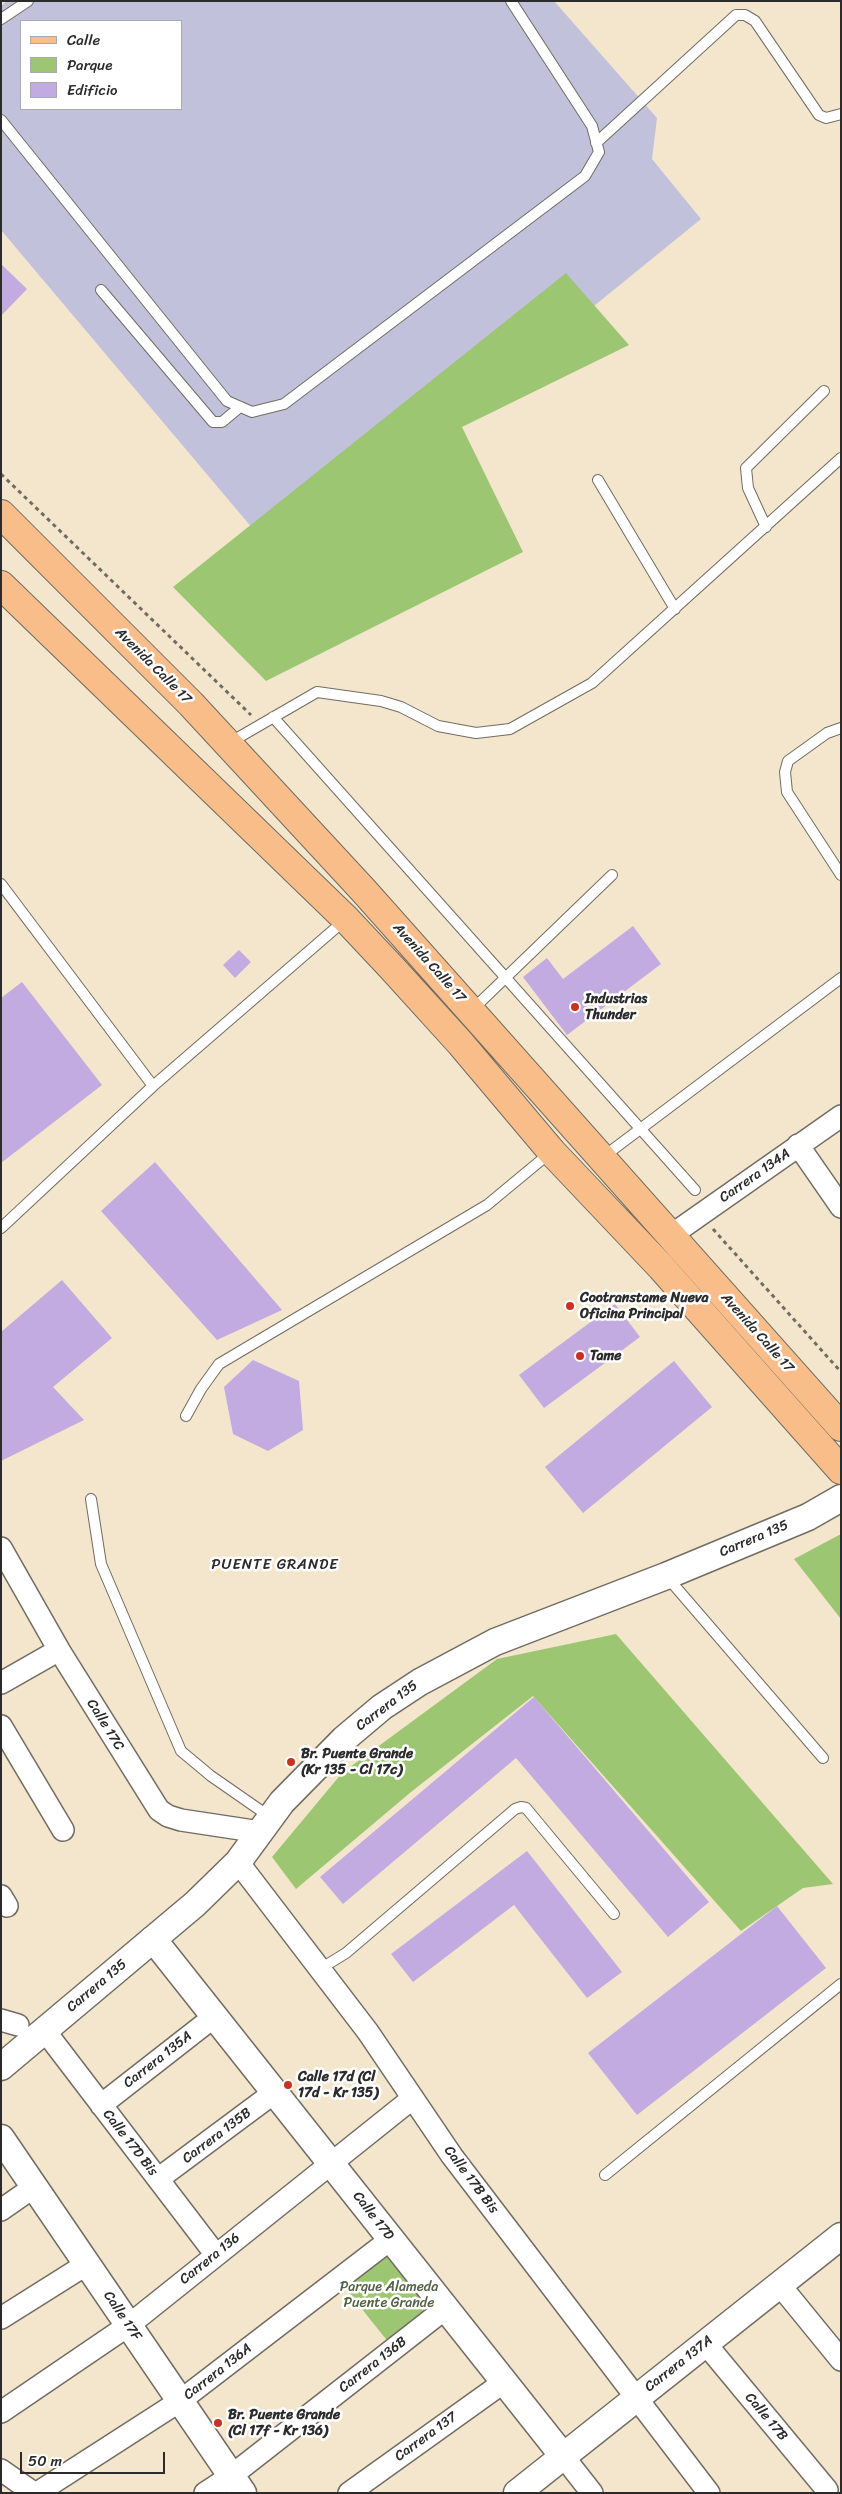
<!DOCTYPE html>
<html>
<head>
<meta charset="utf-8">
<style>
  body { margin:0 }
  #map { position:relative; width:842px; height:2494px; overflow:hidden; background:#f3e6cc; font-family:Sriracha,sans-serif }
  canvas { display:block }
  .frame { position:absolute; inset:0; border:2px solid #2b2b2b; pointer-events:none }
  .legend { position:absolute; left:20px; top:20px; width:162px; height:90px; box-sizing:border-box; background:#fff; border:1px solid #aaa; margin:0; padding:6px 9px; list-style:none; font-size:15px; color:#2b2b2b }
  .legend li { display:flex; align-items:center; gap:10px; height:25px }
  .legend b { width:25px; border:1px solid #aaa }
  .scale { position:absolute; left:20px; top:2452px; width:145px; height:22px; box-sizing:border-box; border:2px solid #2b2b2b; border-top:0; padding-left:6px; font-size:15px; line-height:18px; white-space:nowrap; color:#2b2b2b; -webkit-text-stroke:4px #fff; paint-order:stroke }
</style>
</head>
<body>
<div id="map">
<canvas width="842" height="2494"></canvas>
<div class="frame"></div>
<ul class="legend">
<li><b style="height:6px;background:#f8bd89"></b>Calle</li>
<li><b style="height:14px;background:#9dc672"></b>Parque</li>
<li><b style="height:14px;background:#c2abe0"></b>Edificio</li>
</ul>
<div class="scale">50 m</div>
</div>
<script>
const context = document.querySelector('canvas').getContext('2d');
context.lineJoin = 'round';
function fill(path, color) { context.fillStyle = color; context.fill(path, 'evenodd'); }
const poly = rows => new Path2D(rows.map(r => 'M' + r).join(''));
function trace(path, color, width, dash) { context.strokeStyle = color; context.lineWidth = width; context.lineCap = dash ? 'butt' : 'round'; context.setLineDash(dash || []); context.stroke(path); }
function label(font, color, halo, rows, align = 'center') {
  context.font = font + ' Sriracha,sans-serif'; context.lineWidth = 5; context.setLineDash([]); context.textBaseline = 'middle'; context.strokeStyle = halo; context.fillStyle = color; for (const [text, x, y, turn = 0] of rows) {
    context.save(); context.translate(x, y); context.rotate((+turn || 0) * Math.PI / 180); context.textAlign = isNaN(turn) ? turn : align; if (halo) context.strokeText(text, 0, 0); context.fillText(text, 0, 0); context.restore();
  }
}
fill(poly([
  [7,1,554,1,657,118,652,159,701,219,280,561,1,230,1,6],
  [21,21,181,21,181,109,21,109]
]), '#c2c1dc');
fill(poly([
  [566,273,629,345,462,427,523,552,266,681,173,587],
  [841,1534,841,1619,794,1559],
  [616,1634,833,1884,803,1888,741,1931,533,1696,411,1792,296,1889,272,1857,342,1773,497,1659],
  [390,2247,436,2305,389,2343,342,2284]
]), '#9dc672');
fill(poly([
  [1,264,27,289,1,316],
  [633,926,661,964,567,1035,523,977,547,958,563,979],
  [239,950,251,962,235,978,223,965],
  [22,982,102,1085,1,1163,1,998],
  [155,1162,282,1310,217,1340,101,1211],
  [62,1280,112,1338,53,1387,84,1420,1,1461,1,1332],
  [615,1304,640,1337,544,1408,519,1375],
  [253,1360,299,1381,303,1430,268,1451,233,1434,224,1387],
  [674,1361,712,1407,583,1513,545,1467],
  [534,1697,709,1902,668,1937,516,1758,343,1904,320,1877],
  [527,1851,622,1972,587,1998,514,1905,413,1982,391,1954],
  [777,1906,826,1968,637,2115,588,2053]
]), '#c2abe0');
const service = poly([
  [1,19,28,1],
  [1,120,227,401,252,412,284,404,585,176,599,152,592,126,511,1],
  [596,143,736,15,745,15,755,21,819,115,826,118,841,114],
  [101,290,213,422,222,422,240,407],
  [598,480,675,609],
  [766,527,748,488,746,468,824,391],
  [273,717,695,1190],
  [841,728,827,733,788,761,785,772,787,792,841,875],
  [229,743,317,692,381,701,401,707,438,726,476,733,510,729,592,683,841,458],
  [1,884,153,1086],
  [472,1010,612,875],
  [603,1157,841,978],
  [1,1228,153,1086,345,920],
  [186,1416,201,1389,219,1364,487,1205,551,1152],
  [91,1499,101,1564,181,1751,211,1776,270,1817],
  [667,1577,823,1758],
  [320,1969,346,1953,515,1809,521,1807,526,1808,614,1914],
  [605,2175,841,1984]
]);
const minor = poly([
  [798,1145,841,1207],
  [670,1236,841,1116],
  [1,1548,59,1650,159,1810,168,1816,181,1820,260,1832],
  [1,1683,59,1650],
  [1,1726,63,1830],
  [238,1862,368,2032,452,2156,709,2493],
  [1,1896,7,1906],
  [1,2020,18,2025],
  [45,2031,216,2255],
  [101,2105,215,2016],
  [158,2179,275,2092],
  [1,2210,34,2187],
  [779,2284,841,2360],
  [1,2318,87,2264],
  [705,2343,827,2490],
  [1,2412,129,2325,413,2098],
  [563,2456,592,2493],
  [1,2470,34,2493],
  [37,2493,180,2401,391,2239],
  [205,2493,231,2476,446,2308],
  [349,2493,504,2382]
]);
const tertiary = poly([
  [153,1939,563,2456],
  [1,2067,195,1904,238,1862,282,1802,344,1739,382,1707,420,1682,495,1642,666,1576,808,1517,841,1498],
  [1,2138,243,2493],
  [517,2493,841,2236]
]);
const primary = poly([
  [1,514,191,704,364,891,841,1427],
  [1,585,346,919,392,968,461,1044,552,1152,661,1267,841,1470]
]);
trace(service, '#716c63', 12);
trace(minor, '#716c63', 24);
trace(tertiary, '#716c63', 29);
trace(primary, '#716c63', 30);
trace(poly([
  [1,474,251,715],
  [713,1229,841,1372]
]), '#716c63', 3, [4, 4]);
trace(service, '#fff', 10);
trace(minor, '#fff', 21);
trace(tertiary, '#fff', 26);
trace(primary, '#f8bd89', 28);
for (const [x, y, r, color] of [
  [575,1007,5,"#c8321e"],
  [570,1306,5,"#c8321e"],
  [580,1356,5,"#c8321e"],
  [291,1762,5,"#c8321e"],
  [288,2085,5,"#c8321e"],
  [218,2423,5,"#c8321e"]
]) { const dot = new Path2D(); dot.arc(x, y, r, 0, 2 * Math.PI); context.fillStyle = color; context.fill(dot); trace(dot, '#fff', 2); }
label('14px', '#2b2b2b', '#fff', [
  ["Avenida Calle 17",153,666,45],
  ["Avenida Calle 17",429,963,48],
  ["Carrera 134A",755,1176,-35],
  ["Avenida Calle 17",757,1333,48],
  ["Carrera 135",754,1539,-23],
  ["Carrera 135",387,1706,-37],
  ["Calle 17C",105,1725,58],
  ["Carrera 135",97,1986,-40],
  ["Carrera 135A",158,2060,-38],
  ["Carrera 135B",217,2136,-37],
  ["Calle 17D Bis",130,2143,52],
  ["Calle 17B Bis",471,2180,53],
  ["Calle 17D",373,2216,52],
  ["Carrera 136",210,2259,-39],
  ["Calle 17F",122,2316,56],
  ["Carrera 137A",679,2364,-38],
  ["Carrera 136B",373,2365,-38],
  ["Carrera 136A",218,2372,-38],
  ["Calle 17B",766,2417,50],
  ["Carrera 137",426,2437,-36]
]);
label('bold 14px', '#2b2b2b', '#fff', [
  ["Industrias",585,999],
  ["Thunder",585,1015],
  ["Cootranstame Nueva",580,1298],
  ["Oficina Principal",580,1314],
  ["Tame",590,1356],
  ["Br. Puente Grande",301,1754],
  ["(Kr 135 - Cl 17c)",301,1770],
  ["Calle 17d (Cl",298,2077],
  ["17d - Kr 135)",298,2093],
  ["Br. Puente Grande",228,2415],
  ["(Cl 17f - Kr 136)",228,2431]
], 'left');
label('14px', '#536144', '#fff', [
  ["Parque Alameda",389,2287],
  ["Puente Grande",389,2303]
]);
context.letterSpacing = '1px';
label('15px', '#2b2b2b', '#fff', [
  ["PUENTE GRANDE",275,1565]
]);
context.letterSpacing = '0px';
</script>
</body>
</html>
